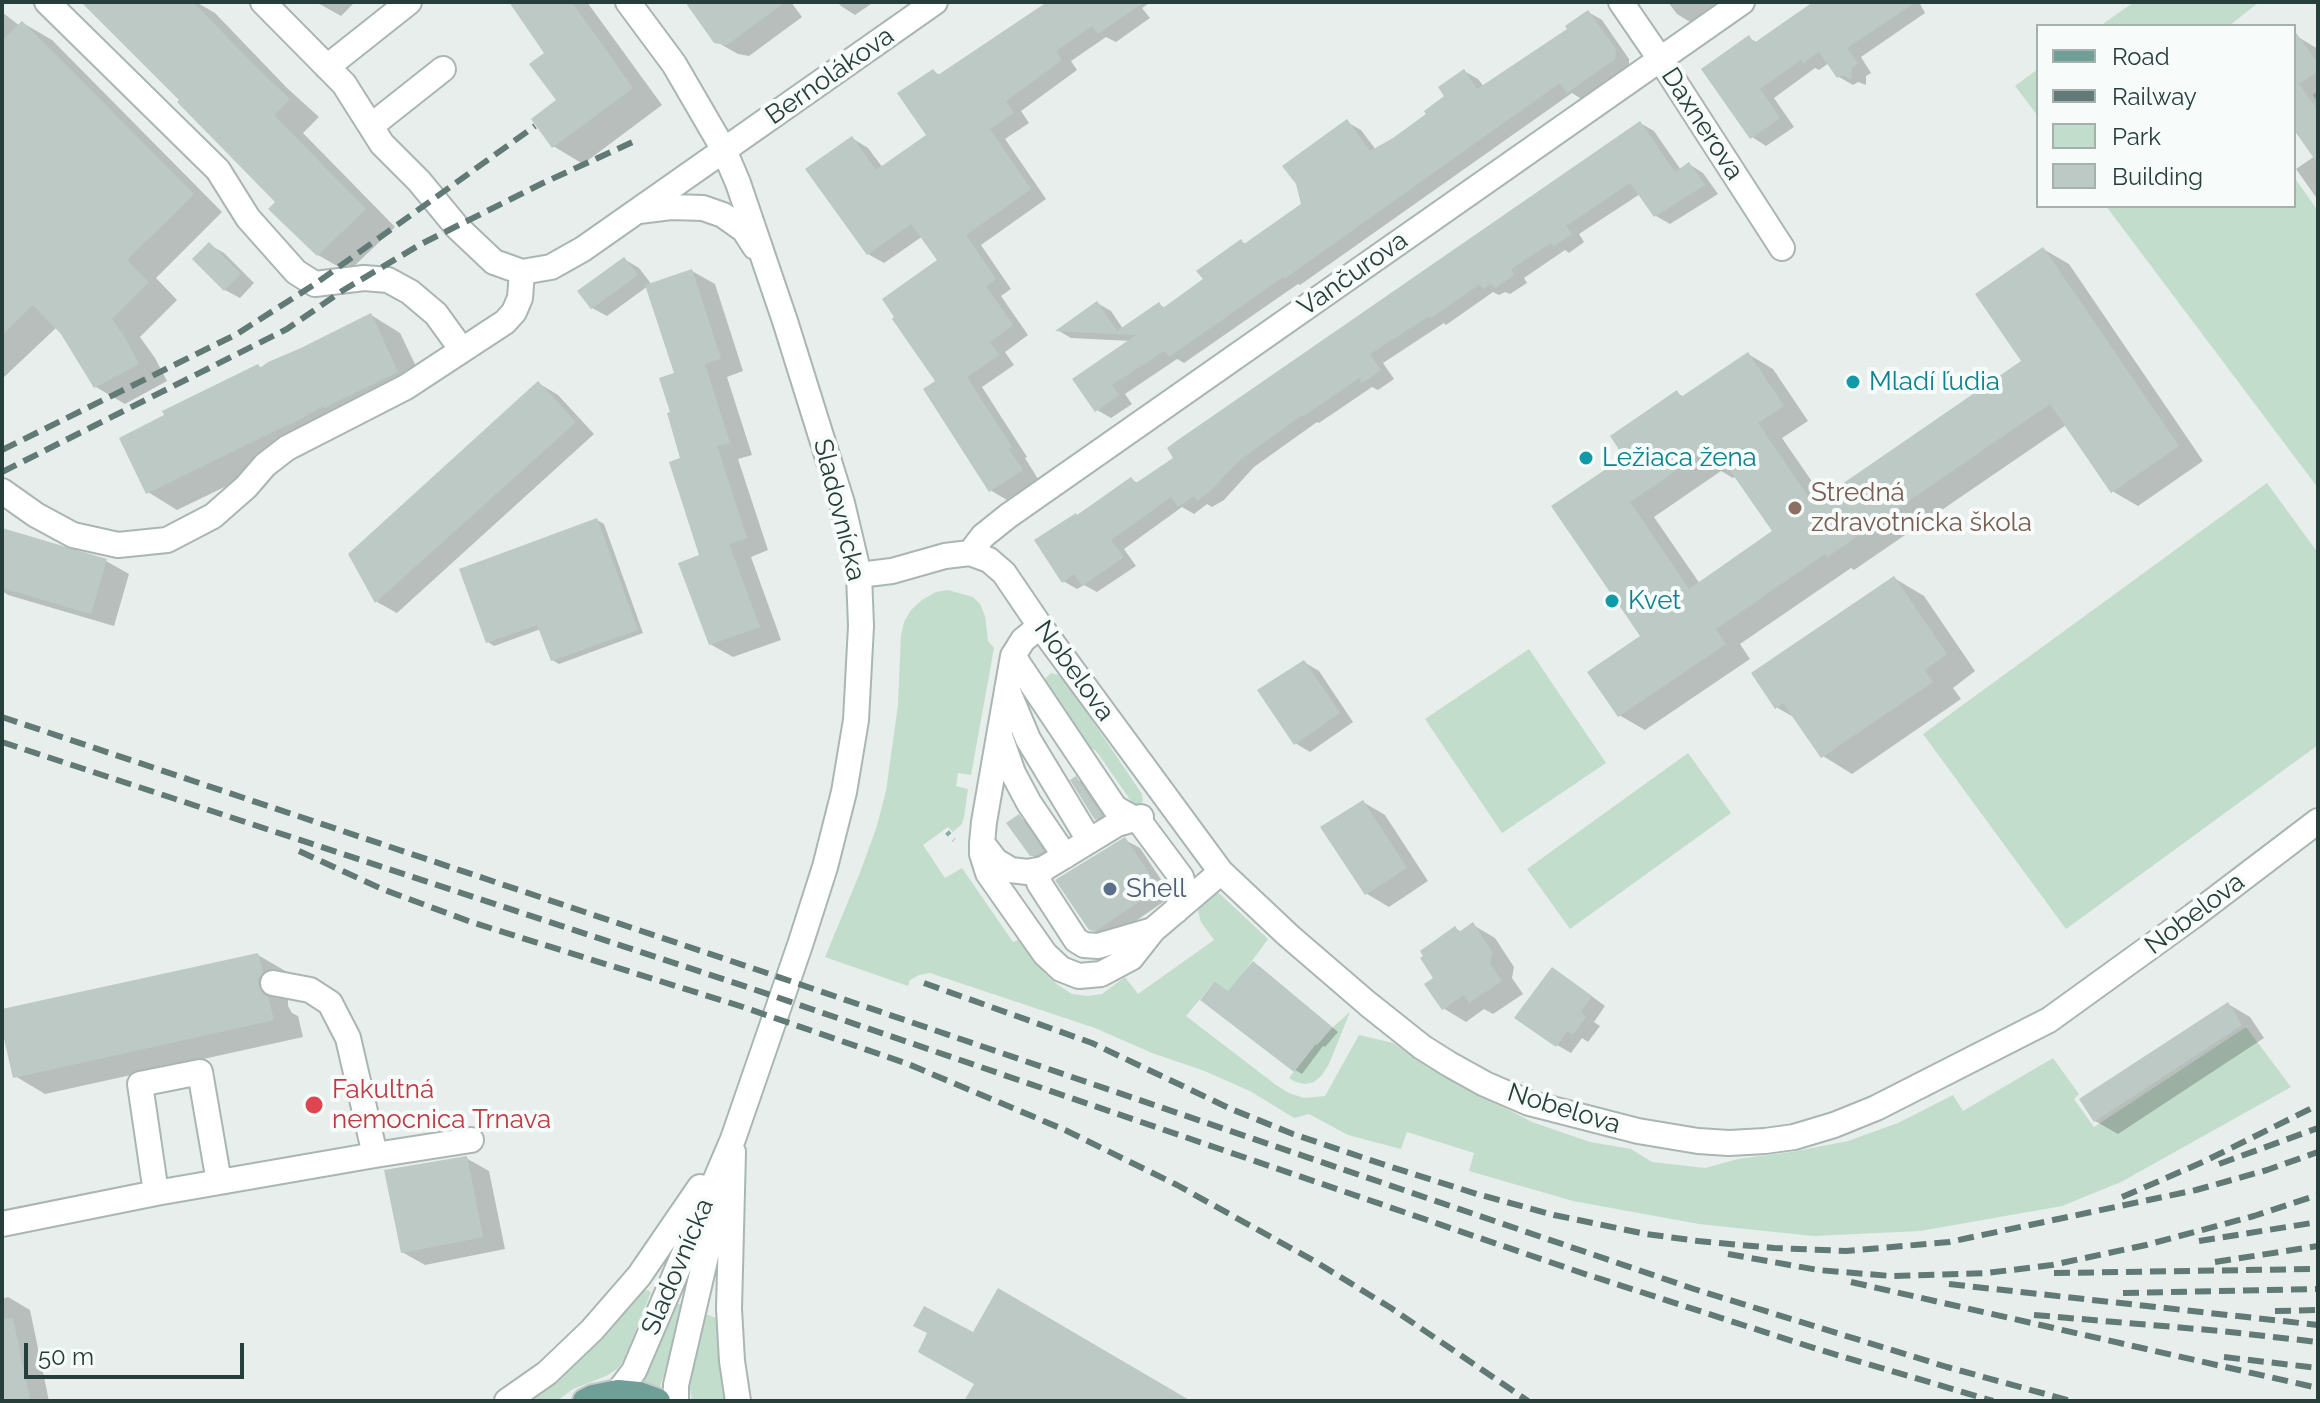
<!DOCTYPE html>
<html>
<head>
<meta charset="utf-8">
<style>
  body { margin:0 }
  #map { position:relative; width:2320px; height:1403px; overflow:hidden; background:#e7eeec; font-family:Raleway,sans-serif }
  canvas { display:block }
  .frame { position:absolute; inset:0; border:4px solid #273f3b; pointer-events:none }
  .legend { position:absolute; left:2036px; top:24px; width:260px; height:184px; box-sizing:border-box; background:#f7fbf9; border:2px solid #a4b0ad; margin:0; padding:10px 14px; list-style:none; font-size:24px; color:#273f3b }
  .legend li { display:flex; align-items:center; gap:16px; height:40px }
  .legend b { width:40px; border:2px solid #a4b0ad }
  .scale { position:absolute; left:24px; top:1343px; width:220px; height:36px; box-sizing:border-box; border:4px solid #273f3b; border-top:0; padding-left:10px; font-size:24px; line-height:28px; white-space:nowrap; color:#273f3b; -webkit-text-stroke:6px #f7fbf9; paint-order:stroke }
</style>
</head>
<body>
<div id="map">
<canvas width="2320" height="1403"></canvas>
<div class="frame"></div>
<ul class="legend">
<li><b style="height:10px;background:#709f98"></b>Road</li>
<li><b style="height:10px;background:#627a76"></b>Railway</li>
<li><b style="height:22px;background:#c2ddcc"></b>Park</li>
<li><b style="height:22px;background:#bcc9c5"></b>Building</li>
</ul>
<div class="scale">50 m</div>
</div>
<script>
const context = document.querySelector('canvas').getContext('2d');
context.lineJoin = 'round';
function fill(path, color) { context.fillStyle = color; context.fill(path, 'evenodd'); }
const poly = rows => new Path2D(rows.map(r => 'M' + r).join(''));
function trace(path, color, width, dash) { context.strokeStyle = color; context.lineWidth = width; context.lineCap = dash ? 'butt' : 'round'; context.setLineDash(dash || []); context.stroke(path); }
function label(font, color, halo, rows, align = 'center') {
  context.font = font + ' Raleway,sans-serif'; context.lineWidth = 8; context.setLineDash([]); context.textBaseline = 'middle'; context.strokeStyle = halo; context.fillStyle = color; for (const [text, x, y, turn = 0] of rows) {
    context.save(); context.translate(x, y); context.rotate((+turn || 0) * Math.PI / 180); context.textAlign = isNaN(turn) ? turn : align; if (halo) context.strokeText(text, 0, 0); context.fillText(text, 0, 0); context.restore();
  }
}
fill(poly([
  [2134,2,2259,2,2229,26,2100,26],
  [2038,69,2038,116,2015,86],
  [2294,177,2318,211,2318,488,2106,206,2294,206],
  [2267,483,2318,553,2318,745,2066,929,1923,734],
  [948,590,973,597,980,604,985,616,988,641,994,648,971,775,958,773,956,786,968,789,964,817,962,824,953,832,948,827,923,845,945,878,962,868,1013,942,1020,939,1045,974,1058,985,1072,994,1088,996,1102,994,1125,977,1138,994,1214,940,1201,922,1198,911,1200,900,1214,891,1221,895,1268,939,1238,980,1317,1045,1333,1027,1350,1012,1329,1064,1322,1075,1314,1082,1305,1084,1296,1082,1289,1078,1308,1053,1215,981,1186,1016,1276,1085,1289,1093,1304,1098,1325,1096,1359,1035,1393,1043,1443,1076,1532,1122,1590,1142,1631,1149,1652,1162,1705,1168,1738,1159,1791,1152,1848,1141,1898,1123,1953,1095,1963,1111,2053,1058,2079,1094,2074,1099,2094,1127,2246,1027,2291,1087,2121,1182,2062,1206,1920,1231,1813,1236,1699,1224,1573,1201,1469,1171,1474,1153,1407,1132,1401,1149,1348,1135,1309,1114,1294,1118,1250,1091,1202,1070,1152,1053,1095,1028,930,973,919,975,910,980,908,986,825,957,859,875,876,829,886,791,898,705,901,635,904,622,911,610,922,600,936,592],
  [1529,649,1606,763,1502,833,1425,719],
  [1051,673,1062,676,1142,794,1143,800,1141,804,1137,806,1133,804,1099,755,1095,750,1086,747,1043,681],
  [1688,753,1731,813,1570,929,1527,869],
  [641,1288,651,1292,624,1360,617,1369,606,1376,573,1389,557,1401,525,1401],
  [674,1302,684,1306,660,1387,644,1381],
  [706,1314,716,1318,719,1361,726,1401,692,1401,690,1389,691,1369]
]), '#c2ddcc');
fill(poly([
  [84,2,196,2,215,13,287,88,319,117,303,133,395,227,348,272,318,255,278,202,182,100],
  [316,2,355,2,341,16],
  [511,2,587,2,662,105,583,164,553,146,559,101,547,54],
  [687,2,791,2,802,17,749,56,738,54,715,41],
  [837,2,874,2,855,15,841,6],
  [1056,2,1151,2,1142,8,1150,18,1116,42,1106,37,1071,61,1077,70,1021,111,1029,123,1005,139,1046,199,981,245,1011,289,1001,296,1028,335,1005,352,1014,365,982,387,1027,457,1025,458,1038,479,1007,500,990,490,937,381,940,261,923,236,884,263,868,254,852,138,868,148,883,168,929,135,933,71,941,76],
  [1668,2,1728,2,1695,25,1677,14],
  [1816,2,1919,2,1925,13,1861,57,1871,73,1866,76,1866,85,1858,82,1853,85,1839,77,1829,63,1819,70,1815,68,1774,98,1794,127,1766,146,1752,137,1749,38,1758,43],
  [2,12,20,26,23,23,52,40,222,212,156,278,177,300,140,337,155,358,167,381,125,404,96,387,57,327,2,379],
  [1588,12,1602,20,1629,59,1629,67,1583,100,1572,93,1300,285,1298,284,1184,363,1177,359,1125,394,1132,404,1111,418,1097,410,1131,341,1071,338,1059,331,1097,303,1111,311,1123,329,1159,305,1166,308,1206,280,1241,241,1247,245,1303,205,1347,122,1361,130,1376,150,1394,140,1447,97,1464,71,1478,79,1484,87,1570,30],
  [2298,37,2318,49,2318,200,2296,169,2315,156,2294,127,2294,40],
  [1640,123,1654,131,1681,170,1689,164,1703,173,1718,194,1670,224,1656,216,1640,194,1579,234,1584,242,1569,253,1565,250,1524,278,1527,283,1510,294,1505,292,1499,295,1493,292,1446,325,1444,323,1383,363,1394,379,1378,390,1372,387,1319,423,1317,422,1254,467,1224,500,1212,507,1207,504,1194,514,1182,507,1124,549,1136,566,1097,592,1084,585,1077,589,1063,581,1078,517,1131,479,1139,484],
  [210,245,224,253,254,283,240,298,225,290],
  [2043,249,2069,264,2203,461,2138,506,2112,491,2066,425,1854,570,1851,568,1740,644,1750,659,1645,730,1619,715,1643,637,1554,507,1627,457,1677,393,1684,397,1748,354,1773,369,1808,421,1782,438,1824,499,2024,362],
  [1721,471,1733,478,1736,476,1775,532,1700,584,1654,517],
  [624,259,639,268,652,285,692,271,715,284,743,371,727,377,752,455,738,459,768,550,751,557,781,640,733,657,710,644,701,556,672,414,676,375,648,286,607,316,592,308],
  [371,315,400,333,427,389,177,510,148,492,258,366,262,368],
  [538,383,558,395,594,434,397,613,377,602,350,555],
  [597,520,604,524,643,633,559,664,552,660,541,629,494,646,488,642],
  [2,530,106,561,129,574,114,626,8,595,2,591],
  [1894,578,1924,596,1975,671,1953,688,1961,699,1852,774,1823,756,1797,719,1776,707],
  [1304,662,1319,671,1353,722,1310,752,1295,743],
  [1076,779,1082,782,1107,820,1103,823,1096,819],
  [1363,802,1385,815,1428,881,1389,907,1367,894],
  [1019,817,1025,821,1049,855,1038,859,1031,855],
  [1125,840,1140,848,1172,896,1111,938,1105,937,1090,929],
  [1473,925,1495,938,1514,967,1512,978,1523,994,1493,1014,1484,1009,1466,1022,1443,1008,1436,978,1456,929,1462,932],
  [258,955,287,972,292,990,288,997,288,1006,292,1013,298,1016,303,1037,45,1094,15,1076,2,1021,2,1012],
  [1260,967,1338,1032,1325,1047,1323,1046,1302,1074,1295,1070,1229,993],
  [1567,978,1605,1006,1594,1022,1600,1026,1588,1042,1582,1038,1571,1053,1557,1045],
  [2228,1004,2250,1017,2264,1038,2118,1134,2095,1121],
  [466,1158,489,1171,505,1249,425,1265,402,1252],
  [8,1297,30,1310,49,1401,2,1401,2,1299]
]), '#0003');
fill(poly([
  [81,2,193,2,257,68,290,99,274,115,366,209,317,256,268,209,275,202,177,102,179,100],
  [509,2,572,2,633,88,552,148,531,119,556,100,529,64,544,53],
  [685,2,785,2,727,45,714,43],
  [1047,2,1144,2,1098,34,1092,26,1056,51,1062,60,1006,101,1014,113,990,129,1031,189,966,235,996,279,986,286,1013,325,990,342,999,355,967,377,1012,447,1009,449,1023,470,989,492,923,389,935,381,892,319,894,317,882,299,937,260,911,224,867,255,805,169,852,136,876,170,926,135,897,93,933,69,938,75],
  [1813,2,1916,2,1847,48,1858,64,1852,68,1851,79,1842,75,1837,78,1819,52,1803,63,1801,60,1760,89,1780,118,1750,139,1701,69,1749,35,1754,43],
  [1588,10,1616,49,1615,59,1567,93,1560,83,1284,279,1283,277,1169,357,1164,351,1112,385,1119,395,1095,412,1072,379,1136,335,1055,331,1097,301,1117,331,1159,302,1163,308,1203,279,1196,271,1241,239,1244,244,1301,204,1296,184,1282,166,1347,119,1370,151,1393,138,1426,114,1424,111,1444,96,1438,87,1464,69,1477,89,1567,29,1565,26],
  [22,21,194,194,127,260,149,282,112,319,126,339,139,364,94,388,61,334,33,305,2,335,2,41],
  [2294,30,2318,63,2318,71,2299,84,2318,110,2318,164,2294,130],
  [1640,121,1675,172,1689,162,1705,185,1654,217,1630,183,1566,226,1572,234,1554,246,1551,243,1511,269,1514,275,1495,288,1491,284,1483,289,1480,284,1431,318,1429,316,1370,354,1381,370,1362,383,1359,378,1304,416,1302,415,1240,460,1209,492,1197,501,1194,496,1178,507,1171,497,1111,540,1124,557,1082,586,1074,574,1062,583,1034,540,1076,513,1077,515,1131,477,1136,483,1173,458,1167,448,1175,442],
  [209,242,241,274,224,291,192,259],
  [2043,247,2179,446,2111,493,2050,404,1827,557,1825,554,1716,629,1726,644,1618,717,1587,672,1640,636,1551,506,1624,457,1610,436,1677,390,1681,397,1748,352,1784,406,1758,423,1813,504,2021,361,1975,294],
  [1699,455,1706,465,1720,456,1772,531,1689,589,1630,502],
  [624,257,638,275,591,309,577,291],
  [692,269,721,359,705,364,730,443,717,446,747,538,729,544,760,627,709,645,678,563,699,555,669,462,680,458,667,413,670,412,659,378,674,373,645,285],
  [371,313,398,372,324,408,323,406,290,425,289,424,146,494,119,438,164,415,162,411,258,364,260,368,268,362,301,348],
  [538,381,576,422,375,603,348,554],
  [597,518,638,630,551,661,537,625,486,643,459,569],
  [2,528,107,559,91,614,2,588],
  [1894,576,1947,654,1925,670,1933,682,1821,758,1783,703,1775,709,1751,673],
  [1304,660,1340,713,1294,745,1257,690],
  [1076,776,1102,816,1095,820,1070,780],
  [1363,800,1407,868,1365,895,1320,827],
  [1019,814,1044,851,1038,855,1030,856,1006,823],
  [1125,837,1159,888,1096,931,1089,930,1055,880],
  [1473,922,1492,952,1490,964,1502,981,1469,1003,1464,995,1442,1010,1424,984,1433,978,1420,958,1423,956,1420,951,1455,926,1459,932],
  [258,953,263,972,258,979,259,987,263,994,268,997,274,1020,13,1078,2,1030,2,1009],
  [1253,961,1332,1027,1317,1045,1316,1044,1294,1072,1200,1000,1215,981,1228,991],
  [1552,967,1592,996,1581,1012,1586,1017,1573,1035,1567,1031,1556,1047,1514,1018],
  [2228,1002,2242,1025,2094,1122,2079,1099],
  [467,1156,483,1237,401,1253,384,1170],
  [998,1288,1191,1401,964,1401,974,1384,918,1352,927,1333,913,1326,924,1306,973,1332],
  [13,1318,30,1401,2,1401,2,1319]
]), '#bcc9c5');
const minor = poly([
  [47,2,218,170,248,218,296,272,315,284,364,278,388,280,410,292,436,314,462,350],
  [263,2,344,84,382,144,419,181,457,227,494,262,522,272,551,267,583,249,935,2],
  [1621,2,1660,59,1782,248],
  [327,67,409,2],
  [371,126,443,69],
  [639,211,671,207,703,208,723,215,744,230,755,247],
  [2,491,36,515,73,535,118,545,167,540,213,516,246,487,265,465,287,448,406,387,505,322,514,312,520,298,522,272],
  [970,553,983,536,1008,516,1742,2],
  [859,575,892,571,945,556,970,553,989,560,1004,573,1040,626,1221,872,1289,936,1368,1004,1422,1047,1449,1064,1485,1084,1529,1103,1638,1131,1698,1141,1729,1143,1765,1141,1794,1137,1834,1125,1876,1108,2049,1020,2193,916,2318,821],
  [1040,626,1023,640,1013,656,984,822,982,843,982,854,988,873,1045,954,1061,969,1079,976,1101,974,1131,958,1153,930,1221,872],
  [1013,656,1115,808,1140,822,1181,877,1184,888,1182,898,1176,911],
  [1007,689,1028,739,1089,840],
  [1000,736,1013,773,1029,803,1065,856],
  [1141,817,1117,824,1043,869,1039,876,1039,883,1076,940,1084,945,1098,946,1153,930],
  [982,843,996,861,1011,870,1027,872,1043,869],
  [733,1152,729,1309,732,1361,738,1401],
  [375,1155,471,1140],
  [156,1193,140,1084,200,1072,219,1182],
  [2,1224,156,1193,375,1155,348,1038,330,1003,310,990,273,983],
  [618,1392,634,1371,733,1139,800,945,825,867,844,792,856,720,861,626,859,575,842,503,785,321,738,183,724,150,674,64,628,2],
  [507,1401,547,1373,592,1330,639,1276,700,1187],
  [676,1401,676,1385,719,1200]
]);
const major = poly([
  [585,1401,593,1397,618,1392,639,1394,658,1401]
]);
trace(minor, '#aab6b3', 28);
trace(major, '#c3c9c8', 28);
trace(poly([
  [2314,97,2318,94],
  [947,832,954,840]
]), '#8aaea7', 5, [4, 6]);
trace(minor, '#fff', 24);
trace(major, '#709f98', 24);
trace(poly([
  [2,450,237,334,315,284,535,126],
  [2,472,287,329,342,291,421,244,543,183,635,141],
  [2,717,755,969,1694,1289,1947,1367,2071,1401],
  [2,742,750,988,1576,1271,1817,1349,1993,1401],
  [299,851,382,889,471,922,743,1007,908,1064,1065,1130,1177,1185,1316,1262,1391,1308,1528,1401],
  [924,983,1092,1043,1231,1109,1293,1134,1385,1165,1477,1194,1554,1215,1646,1234,1698,1241,1774,1248,1846,1251,1949,1242,2196,1190,2267,1170,2318,1152],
  [2219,1164,2318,1128],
  [2122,1197,2203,1162,2318,1105],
  [2199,1241,2318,1222],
  [1728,1254,1818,1270,1891,1276,1987,1273,2052,1265,2146,1245,2254,1216,2318,1195],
  [2215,1262,2318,1246],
  [2054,1273,2318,1269],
  [1851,1282,2318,1388],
  [1949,1284,2318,1325],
  [2123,1293,2318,1289],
  [2275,1311,2318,1310],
  [2034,1315,2221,1331,2318,1342],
  [2224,1357,2318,1368]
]), '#627a76', 6, [16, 8]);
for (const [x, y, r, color] of [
  [1853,382,8,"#0f9aa8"],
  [1586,458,8,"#0f9aa8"],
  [1795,508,8,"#8d6e63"],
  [1612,601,8,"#0f9aa8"],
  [1110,889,8,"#5c6f8a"],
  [314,1105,10,"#e0444e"]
]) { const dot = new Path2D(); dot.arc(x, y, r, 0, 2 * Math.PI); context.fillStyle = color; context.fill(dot); trace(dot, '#f7fbf9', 3); }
label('26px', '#273f3b', '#f7fbf9', [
  ["Bernolákova",830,76,-35],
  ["Daxnerova",1702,124,57],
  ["Vančurova",1353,274,-35],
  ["Sladovnícka",839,510,76],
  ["Nobelova",1074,671,54],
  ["Nobelova",2195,914,-37],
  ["Nobelova",1564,1109,17],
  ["Sladovnícka",678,1267,-67]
]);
label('26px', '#0d838f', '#f7fbf9', [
  ["Mladí ľudia",1869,382],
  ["Ležiaca žena",1602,458],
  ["Kvet",1628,601]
], 'left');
label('26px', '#785e54', '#f7fbf9', [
  ["Stredná",1811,493],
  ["zdravotnícka škola",1811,523]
], 'left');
label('26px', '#4e5e75', '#f7fbf9', [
  ["Shell",1126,889]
], 'left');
label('26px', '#be3a42', '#f7fbf9', [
  ["Fakultná",332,1090],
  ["nemocnica Trnava",332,1120]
], 'left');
</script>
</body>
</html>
